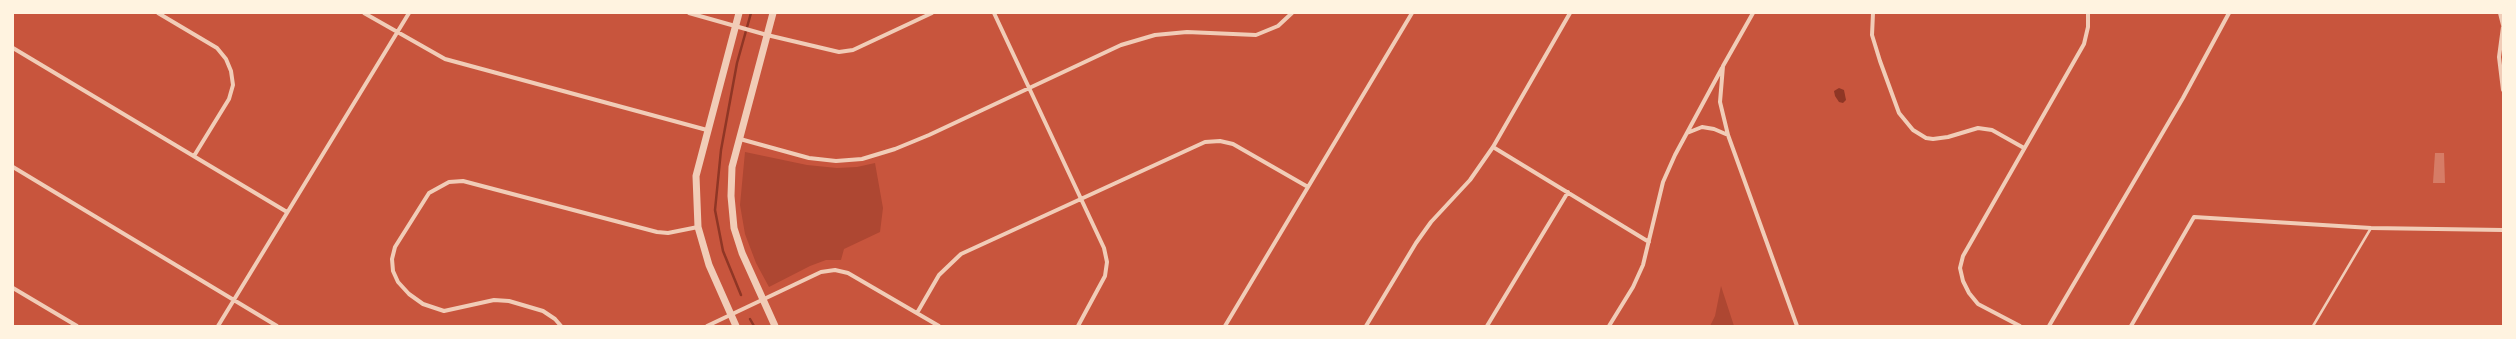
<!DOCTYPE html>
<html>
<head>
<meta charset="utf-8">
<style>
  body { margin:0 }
  #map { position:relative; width:2516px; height:339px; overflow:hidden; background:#c8553d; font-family:Barlow,sans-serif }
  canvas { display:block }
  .frame { position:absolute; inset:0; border:14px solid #fff3e0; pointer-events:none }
</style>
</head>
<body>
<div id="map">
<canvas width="2516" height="339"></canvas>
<div class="frame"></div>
</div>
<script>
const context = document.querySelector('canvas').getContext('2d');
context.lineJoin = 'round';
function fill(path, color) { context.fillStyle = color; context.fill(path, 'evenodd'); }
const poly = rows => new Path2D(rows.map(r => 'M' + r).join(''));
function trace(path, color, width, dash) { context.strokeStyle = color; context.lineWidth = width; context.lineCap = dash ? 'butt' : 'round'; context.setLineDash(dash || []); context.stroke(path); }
fill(poly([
  [745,152,807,165,837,168,857,167,875,163,883,208,880,232,844,249,841,260,826,260,810,266,769,287,756,263,745,234,740,205],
  [1721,286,1734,326,1710,326,1715,316]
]), '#ae4732');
fill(poly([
  [1839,88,1844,90,1846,100,1843,103,1839,102,1835,96,1834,91]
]), '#8f3625');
trace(poly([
  [741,295,723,251,715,210,721,150,737,63,751,13],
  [750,319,754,326]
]), '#8f3625', 2.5);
fill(poly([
  [2435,153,2444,153,2445,183,2433,183]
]), '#d67c66');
trace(poly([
  [2313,326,2371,228]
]), '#f1ccb7', 2.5);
trace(poly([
  [158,13,217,48,226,59,231,71,233,85,229,99,194,156],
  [364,13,445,59,707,130],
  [689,13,767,35,839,52,853,50,932,13],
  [994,13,1104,248,1107,262,1105,276,1078,326],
  [1753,13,1723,66,1720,102,1728,135,1797,326],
  [1873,13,1872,35,1880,61,1899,113,1913,130,1926,138,1933,139,1948,137,1978,128,1992,130,2024,148],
  [2500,13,2503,25],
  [2503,27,2499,57,2503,90],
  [13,48,287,212],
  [1687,133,1702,127,1714,129,1728,135],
  [740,139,809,158,836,161,862,159,895,149,929,135,1121,45,1155,35,1187,32,1256,35,1278,26,1292,13],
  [1493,147,1649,242],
  [13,167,277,326],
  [13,288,77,326],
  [917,313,939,275,961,254,1205,142,1220,141,1233,144,1308,187],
  [218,326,409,13],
  [561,326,555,319,543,311,509,301,494,300,444,311,423,304,409,294,398,282,393,271,392,259,395,247,429,193,449,182,463,181,657,232,668,233,698,227],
  [707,326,821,272,835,270,848,273,939,326],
  [1225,326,1412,13],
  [1366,326,1416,243,1431,222,1470,180,1493,147,1570,13],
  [1487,326,1568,192],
  [1609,326,1633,287,1643,265,1663,182,1675,155,1722,68],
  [2020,326,1978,304,1969,293,1963,281,1960,268,1963,256,2084,44,2088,27,2088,13],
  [2049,326,2183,98,2229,13],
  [2131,326,2194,217,2371,228,2503,230]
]), '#f1ccb7', 4);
trace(poly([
  [773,13,732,167,731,196,734,228,742,253,775,326],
  [736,326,709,265,698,227,696,176,739,13]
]), '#f1ccb7', 7);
</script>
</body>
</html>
